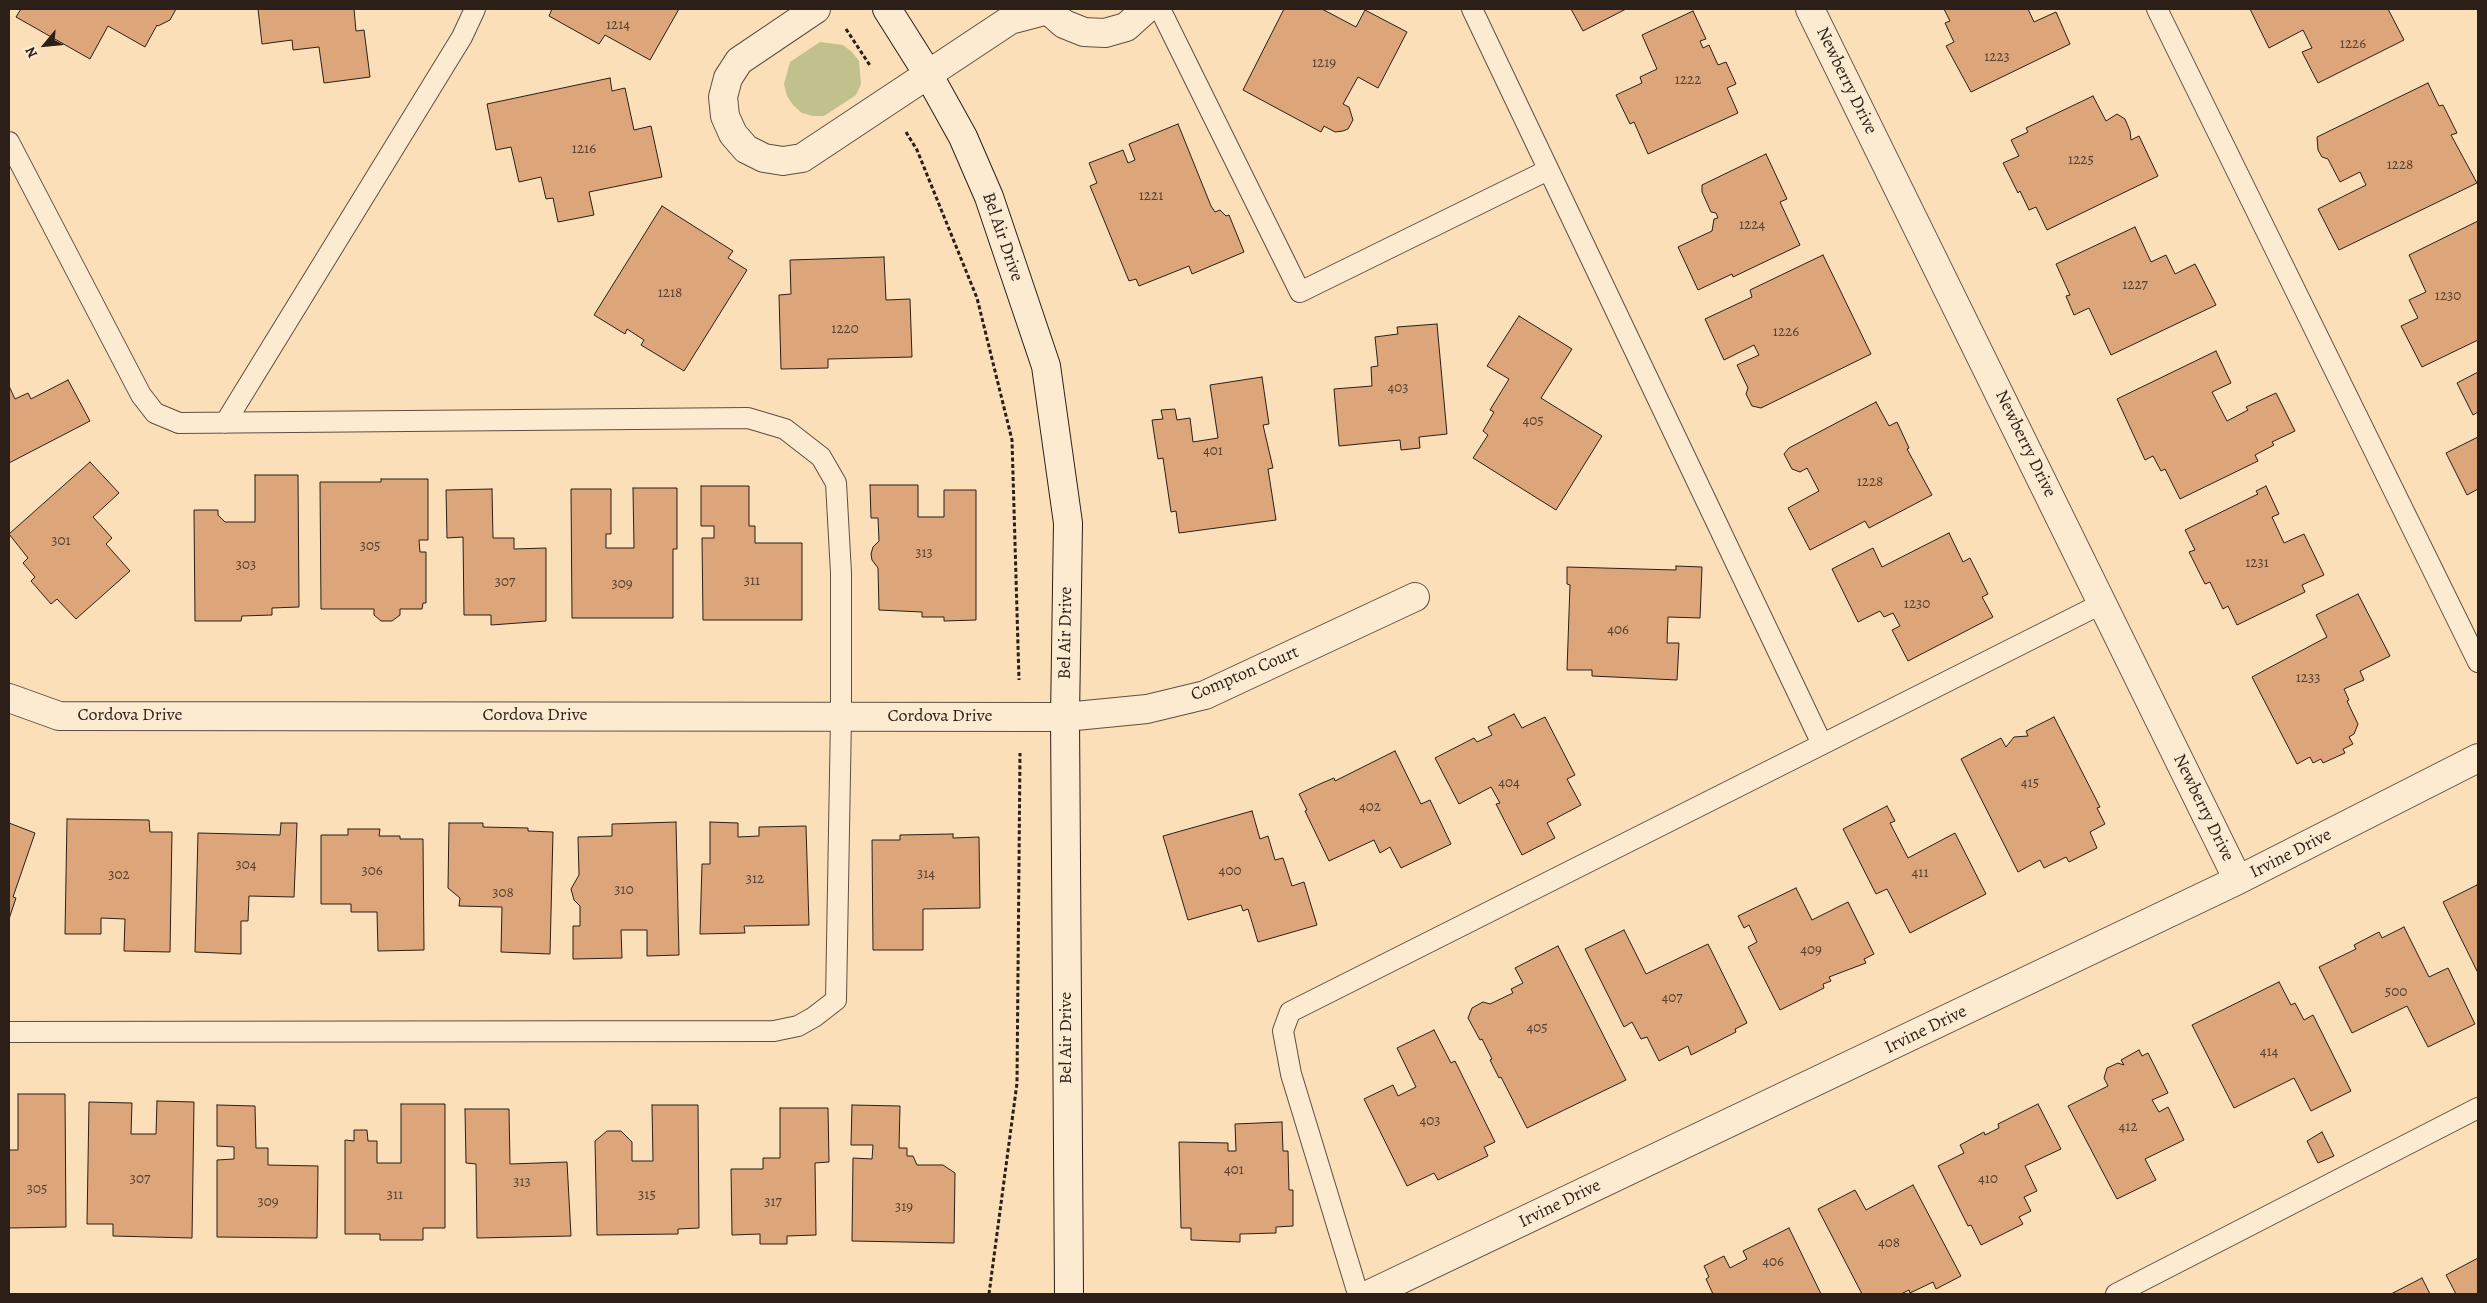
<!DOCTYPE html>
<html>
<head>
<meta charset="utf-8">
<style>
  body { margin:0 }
  #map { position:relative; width:2487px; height:1303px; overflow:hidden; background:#fadfb8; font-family:Alegreya,serif }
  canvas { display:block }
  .frame { position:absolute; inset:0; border:10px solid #2b1f18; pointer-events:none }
  .north { position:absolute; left:20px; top:20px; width:50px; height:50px; -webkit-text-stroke:4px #fcead1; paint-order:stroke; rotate:242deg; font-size:14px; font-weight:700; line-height:20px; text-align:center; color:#2b1f18 }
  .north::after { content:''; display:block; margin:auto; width:18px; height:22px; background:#2b1f18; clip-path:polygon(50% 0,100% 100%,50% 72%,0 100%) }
</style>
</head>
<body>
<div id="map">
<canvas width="2487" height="1303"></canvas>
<div class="frame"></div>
<div class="north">N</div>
</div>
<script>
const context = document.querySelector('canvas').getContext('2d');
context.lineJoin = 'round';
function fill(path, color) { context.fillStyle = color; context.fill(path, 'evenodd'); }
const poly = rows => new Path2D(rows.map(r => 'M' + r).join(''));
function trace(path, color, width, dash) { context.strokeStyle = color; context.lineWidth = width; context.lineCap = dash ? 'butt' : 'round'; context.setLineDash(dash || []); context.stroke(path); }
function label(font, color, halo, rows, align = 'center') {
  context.font = font + ' Alegreya,serif'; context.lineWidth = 4; context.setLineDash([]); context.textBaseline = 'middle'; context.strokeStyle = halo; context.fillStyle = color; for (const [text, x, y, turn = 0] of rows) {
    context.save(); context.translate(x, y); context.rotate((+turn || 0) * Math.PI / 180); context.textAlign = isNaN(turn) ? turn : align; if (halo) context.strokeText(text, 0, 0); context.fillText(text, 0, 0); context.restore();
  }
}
fill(poly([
  [820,42,843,45,852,52,859,61,861,84,856,95,824,116,813,116,802,113,793,105,787,96,784,84,790,62]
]), '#c0c18d');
const building = poly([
  [21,9,176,9,170,20,158,26,157,25,145,47,108,26,90,59,16,17,21,9],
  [258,9,354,9,356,31,364,30,370,77,324,83,319,47,293,50,292,40,262,44,258,9],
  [552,9,679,9,650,60,605,35,599,44,549,16,552,9],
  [1284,9,1322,9,1356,27,1365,10,1407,32,1378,88,1358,77,1343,104,1349,107,1353,120,1348,129,1343,131,1335,132,1324,126,1321,132,1243,90,1284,9],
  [1571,9,1626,9,1583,31,1571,9],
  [1944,9,2028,9,2034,22,2056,12,2070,44,1971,92,1946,46,1954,42,1945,23,1950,21,1944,9],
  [2250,9,2388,9,2404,40,2318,83,2302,52,2312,48,2303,30,2269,48,2250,9],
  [1693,11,1706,39,1700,41,1703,48,1709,45,1718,65,1726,62,1736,84,1727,88,1738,113,1648,154,1634,122,1630,124,1616,95,1642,83,1640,77,1657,69,1642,35,1693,11],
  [610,78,612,91,625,88,634,130,651,126,662,177,589,192,594,215,558,222,553,198,546,199,541,177,519,182,511,147,496,150,487,104,610,78],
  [2428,83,2439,106,2443,105,2457,133,2451,135,2477,183,2339,250,2318,209,2366,185,2360,172,2340,182,2328,159,2322,157,2318,150,2317,137,2428,83],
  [2093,96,2106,121,2117,114,2125,119,2130,131,2131,140,2139,136,2158,176,2047,230,2036,207,2029,210,2020,191,2018,193,2003,163,2019,156,2011,140,2028,132,2026,128,2093,96],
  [1178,124,1211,206,1215,212,1220,210,1226,216,1229,215,1244,252,1192,274,1189,266,1139,286,1136,279,1129,281,1090,186,1097,183,1089,163,1123,150,1128,163,1135,160,1129,144,1178,124],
  [1766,154,1787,199,1780,202,1800,245,1733,277,1732,274,1698,290,1678,247,1712,231,1714,219,1718,218,1716,213,1711,212,1702,192,1702,185,1766,154],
  [662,206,733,251,728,258,747,270,684,371,641,345,644,340,627,329,625,334,594,315,662,206],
  [2478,221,2478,340,2422,367,2401,326,2418,318,2409,300,2426,292,2409,255,2478,221],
  [2135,227,2151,262,2166,255,2175,274,2195,264,2216,305,2111,355,2089,308,2074,315,2066,296,2070,295,2056,264,2135,227],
  [1823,255,1871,354,1761,408,1752,406,1746,394,1748,388,1737,365,1759,355,1754,345,1724,360,1705,319,1752,297,1750,290,1823,255],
  [884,257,886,300,910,299,912,357,828,359,828,368,781,369,779,295,791,294,790,260,884,257],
  [1519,316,1572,349,1541,398,1602,436,1556,510,1473,458,1488,435,1483,431,1494,412,1490,410,1509,379,1487,366,1519,316],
  [1437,324,1447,434,1419,437,1420,448,1401,450,1400,440,1339,446,1334,389,1372,386,1371,367,1378,366,1375,337,1398,334,1397,327,1437,324],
  [2216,351,2231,383,2212,392,2227,421,2248,410,2246,407,2276,393,2295,431,2272,442,2274,445,2255,455,2258,461,2180,499,2165,469,2161,471,2153,456,2145,460,2117,399,2216,351],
  [2478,372,2478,412,2473,415,2457,383,2478,372],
  [1262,377,1269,424,1263,425,1273,468,1268,469,1276,520,1179,533,1176,511,1171,512,1163,458,1158,459,1152,420,1163,419,1161,410,1175,409,1177,420,1190,418,1193,442,1218,438,1210,385,1262,377],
  [68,380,90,421,9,463,9,386,15,399,28,393,31,399,68,380],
  [1876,402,1889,426,1897,422,1909,448,1907,449,1932,495,1869,528,1865,521,1810,550,1788,508,1819,491,1807,468,1800,472,1792,469,1784,454,1789,448,1876,402],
  [2478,437,2478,489,2467,495,2446,453,2478,437],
  [90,462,119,493,93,517,112,538,106,544,130,571,76,619,57,599,51,604,31,581,35,577,23,563,28,558,9,534,90,462],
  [255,475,298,475,299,607,272,608,272,615,242,616,241,621,195,621,194,510,218,510,218,515,225,522,255,522,255,475],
  [381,479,428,479,428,540,419,540,420,552,426,552,426,603,423,603,422,609,400,609,400,615,392,621,381,621,374,615,374,609,321,609,320,482,381,482,381,479],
  [870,485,918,485,918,517,944,517,944,490,976,490,976,620,944,621,944,617,922,617,922,612,879,610,878,568,872,560,871,554,873,547,879,541,878,518,871,518,870,485],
  [701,486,749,486,749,526,755,526,755,543,802,543,802,620,703,620,702,538,714,538,714,526,701,526,701,486],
  [2266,486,2279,514,2272,517,2284,543,2304,534,2324,575,2302,585,2305,592,2237,625,2228,606,2223,609,2210,582,2205,584,2189,552,2195,550,2185,530,2258,494,2256,491,2266,486],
  [633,488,677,488,677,549,673,549,673,618,572,618,571,489,611,489,611,534,606,534,606,548,634,548,633,488],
  [492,489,493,538,514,538,514,549,546,548,546,621,491,625,491,615,464,615,463,537,447,538,446,490,492,489],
  [1949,533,1963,562,1970,558,1988,594,1982,597,1993,617,1908,661,1892,630,1900,626,1893,613,1884,617,1880,611,1858,622,1832,569,1873,548,1882,567,1949,533],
  [1676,566,1702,567,1700,618,1668,617,1667,643,1679,643,1677,680,1592,676,1592,670,1567,670,1570,585,1567,584,1567,567,1676,570,1676,566],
  [2358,594,2390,656,2360,671,2364,680,2344,689,2349,700,2347,701,2358,724,2354,734,2349,737,2353,744,2343,749,2345,753,2323,763,2321,759,2313,763,2310,757,2297,764,2252,677,2327,637,2316,615,2358,594],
  [1514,714,1522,728,1545,717,1575,775,1567,779,1581,805,1547,823,1555,838,1522,855,1496,804,1500,803,1491,787,1459,804,1435,758,1474,738,1477,742,1492,735,1488,727,1514,714],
  [2054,717,2100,807,2097,808,2105,824,2090,832,2097,848,2069,862,2066,857,2044,868,2040,860,2018,872,1961,759,2001,738,2006,747,2014,737,2028,736,2026,731,2054,717],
  [1395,751,1421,804,1430,800,1451,844,1401,868,1390,847,1380,853,1374,840,1329,861,1305,811,1307,810,1299,794,1322,783,1334,778,1335,781,1395,751],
  [1887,806,1895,821,1890,823,1908,858,1955,833,1986,894,1910,933,1887,889,1876,894,1843,829,1887,806],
  [1252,811,1260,839,1268,836,1275,860,1283,858,1292,886,1304,882,1317,925,1258,942,1248,909,1243,911,1241,905,1188,920,1163,836,1252,811],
  [67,819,149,820,150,832,172,832,170,952,124,951,125,919,101,918,101,934,65,934,67,819],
  [676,822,679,955,647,956,647,930,621,930,622,958,573,959,573,926,580,926,580,906,574,900,571,889,579,875,578,837,612,836,612,824,676,822],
  [710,822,738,823,738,837,759,836,759,827,806,826,809,925,744,926,745,933,700,934,702,864,710,864,710,822],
  [9,823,35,833,13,897,16,898,9,919,9,823],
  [281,823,297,823,294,897,249,896,248,921,241,921,241,954,195,952,198,833,280,835,281,823],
  [449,823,483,823,483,827,528,828,528,831,553,832,550,954,501,952,502,907,459,906,460,898,448,888,449,823],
  [348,829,380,829,379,836,400,836,400,839,423,839,424,950,378,951,377,912,351,912,351,904,321,904,321,835,348,835,348,829],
  [953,834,953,838,979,837,980,908,923,909,923,950,873,950,872,840,900,840,900,835,953,834],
  [2477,885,2478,887,2478,973,2443,902,2477,885],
  [1796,888,1812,920,1848,902,1874,954,1864,959,1866,963,1829,977,1831,981,1823,984,1824,988,1780,1010,1748,947,1757,942,1749,925,1744,928,1738,916,1796,888],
  [2404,927,2429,977,2448,968,2475,1024,2428,1047,2407,1006,2352,1033,2319,967,2356,949,2354,945,2379,932,2382,938,2404,927],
  [1624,930,1646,974,1708,944,1747,1023,1735,1029,1736,1032,1691,1055,1688,1046,1659,1061,1647,1037,1641,1039,1632,1022,1624,1027,1585,949,1624,930],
  [1558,946,1626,1080,1527,1128,1501,1077,1499,1078,1490,1060,1492,1059,1482,1039,1480,1040,1468,1018,1472,1008,1483,1002,1490,1004,1513,993,1511,989,1523,983,1515,968,1558,946],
  [2279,982,2291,1005,2295,1003,2304,1020,2313,1015,2351,1091,2311,1111,2294,1078,2234,1108,2192,1025,2279,982],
  [1434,1030,1451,1063,1455,1061,1495,1142,1484,1147,1488,1156,1438,1180,1434,1173,1407,1186,1364,1099,1393,1085,1398,1096,1416,1087,1397,1048,1434,1030],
  [2139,1050,2142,1056,2148,1053,2168,1093,2152,1100,2159,1112,2168,1107,2184,1140,2145,1159,2156,1180,2117,1199,2068,1106,2108,1086,2104,1078,2107,1068,2118,1063,2124,1065,2121,1060,2139,1050],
  [18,1094,65,1094,66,1227,9,1228,9,1150,18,1150,18,1094],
  [157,1101,194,1102,192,1238,113,1236,113,1224,87,1224,89,1102,132,1103,131,1134,156,1134,157,1101],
  [401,1104,445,1104,445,1228,423,1228,423,1240,380,1240,380,1234,345,1234,345,1140,354,1141,354,1130,367,1130,368,1141,377,1141,377,1163,401,1163,401,1104],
  [2038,1104,2061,1149,2025,1166,2037,1191,2024,1197,2031,1211,2019,1217,2023,1224,1981,1245,1971,1225,1968,1226,1938,1166,1964,1153,1960,1145,1984,1132,1985,1135,1999,1128,1998,1124,2038,1104],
  [217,1105,255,1106,256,1148,268,1148,268,1165,318,1166,317,1238,217,1237,217,1160,234,1159,234,1147,217,1146,217,1105],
  [652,1105,698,1105,699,1228,678,1229,678,1234,597,1235,595,1141,607,1131,621,1131,632,1142,632,1161,653,1161,652,1105],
  [852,1105,900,1106,899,1148,907,1148,907,1156,913,1156,917,1165,943,1165,955,1173,954,1243,852,1241,853,1158,872,1159,873,1145,851,1145,852,1105],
  [780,1108,828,1108,829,1162,815,1163,816,1235,787,1236,787,1244,760,1244,760,1234,732,1235,731,1169,763,1169,763,1158,780,1158,780,1108],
  [465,1109,509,1109,510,1164,567,1162,571,1236,477,1238,476,1164,466,1163,465,1109],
  [1282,1122,1283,1151,1288,1151,1289,1190,1293,1190,1293,1226,1276,1227,1276,1233,1240,1234,1240,1242,1191,1240,1191,1228,1181,1228,1179,1142,1228,1143,1228,1151,1236,1151,1235,1124,1282,1122],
  [2322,1132,2334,1156,2318,1163,2307,1141,2322,1132],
  [1913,1185,1961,1276,1936,1289,1933,1282,1910,1293,1909,1290,1901,1294,1862,1294,1818,1209,1855,1190,1866,1210,1913,1185],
  [1789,1228,1821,1294,1713,1294,1706,1279,1709,1277,1704,1266,1724,1256,1730,1268,1747,1259,1743,1251,1789,1228],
  [2478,1258,2478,1294,2456,1294,2446,1275,2478,1258],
  [2422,1278,2430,1294,2391,1294,2422,1278]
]);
fill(building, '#dca57a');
trace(building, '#2b1f18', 1);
const lane = poly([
  [1160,9,1300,292,1548,170],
  [1472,9,1822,744],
  [2157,9,2478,662],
  [9,142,141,395,155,413,179,423,748,418,785,429,821,457,836,483,841,573,841,717,836,1000,814,1017,798,1026,774,1031,9,1032],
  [225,423,462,37,475,9],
  [1358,1294,1291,1074,1283,1031,1290,1012,2103,603],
  [2116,1294,2478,1108]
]);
const street = poly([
  [816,9,739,61,728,78,723,97,725,116,733,134,746,149,764,158,783,161,802,158,1010,20,1048,10,1064,24,1084,32,1105,33,1126,27,1146,9],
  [1810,9,2238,880],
  [9,698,59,716,1065,717,1147,709,1205,695,1415,597],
  [1370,1294,2238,880,2478,758]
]);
const secondary = poly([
  [887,9,928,74,963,137,989,197,1046,366,1068,523,1065,717,1069,1294]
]);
trace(lane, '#5f4f40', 22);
trace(street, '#5f4f40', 30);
trace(secondary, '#2b1f18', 30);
trace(poly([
  [846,29,871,67],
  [906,132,917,150,977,298,1012,440,1019,680],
  [989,1294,1017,1083,1020,753]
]), '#2b1f18', 3, [4, 2.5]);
trace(lane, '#fcead1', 20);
trace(street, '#fcead1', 28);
trace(secondary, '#fcead1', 28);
label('15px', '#574030', null, [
  ["1214",618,25],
  ["1226",2353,44],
  ["1223",1997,57],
  ["1219",1324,63],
  ["1222",1688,80],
  ["1216",584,149],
  ["1225",2081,160],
  ["1228",2400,165],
  ["1221",1151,196],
  ["1224",1752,225],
  ["1227",2135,285],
  ["1218",670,293],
  ["1230",2448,296],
  ["1220",845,329],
  ["1226",1786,332],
  ["403",1398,388],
  ["405",1533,421],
  ["401",1213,451],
  ["1228",1870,482],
  ["301",61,541],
  ["305",370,546],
  ["313",924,553],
  ["1231",2257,563],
  ["303",246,565],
  ["311",752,581],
  ["307",505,582],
  ["309",622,584],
  ["1230",1917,604],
  ["406",1618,630],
  ["1233",2308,678],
  ["404",1509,783],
  ["415",2030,783],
  ["402",1370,807],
  ["304",246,865],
  ["306",372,871],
  ["400",1230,871],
  ["411",1920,873],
  ["314",926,874],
  ["302",119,875],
  ["312",755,879],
  ["310",624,890],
  ["308",503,893],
  ["409",1811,950],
  ["500",2396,992],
  ["407",1672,998],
  ["405",1537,1028],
  ["414",2269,1052],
  ["403",1430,1121],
  ["412",2128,1127],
  ["401",1234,1170],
  ["307",140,1179],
  ["410",1988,1179],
  ["313",522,1182],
  ["305",37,1189],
  ["311",395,1195],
  ["315",647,1195],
  ["309",268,1202],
  ["317",773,1202],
  ["319",904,1207],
  ["408",1889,1243],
  ["406",1773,1262]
]);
label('18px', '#2b1f18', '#fcead1', [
  ["Newberry Drive",1846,81,64],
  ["Bel Air Drive",1002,237,71],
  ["Newberry Drive",2025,444,64],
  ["Bel Air Drive",1066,633,-89],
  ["Compton Court",1245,674,-23],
  ["Cordova Drive",130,716],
  ["Cordova Drive",535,716],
  ["Cordova Drive",940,717],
  ["Newberry Drive",2203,808,64],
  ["Irvine Drive",2291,854,-27],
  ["Irvine Drive",1926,1030,-26],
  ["Bel Air Drive",1067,1038,-90],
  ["Irvine Drive",1560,1204,-26]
]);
</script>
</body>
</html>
